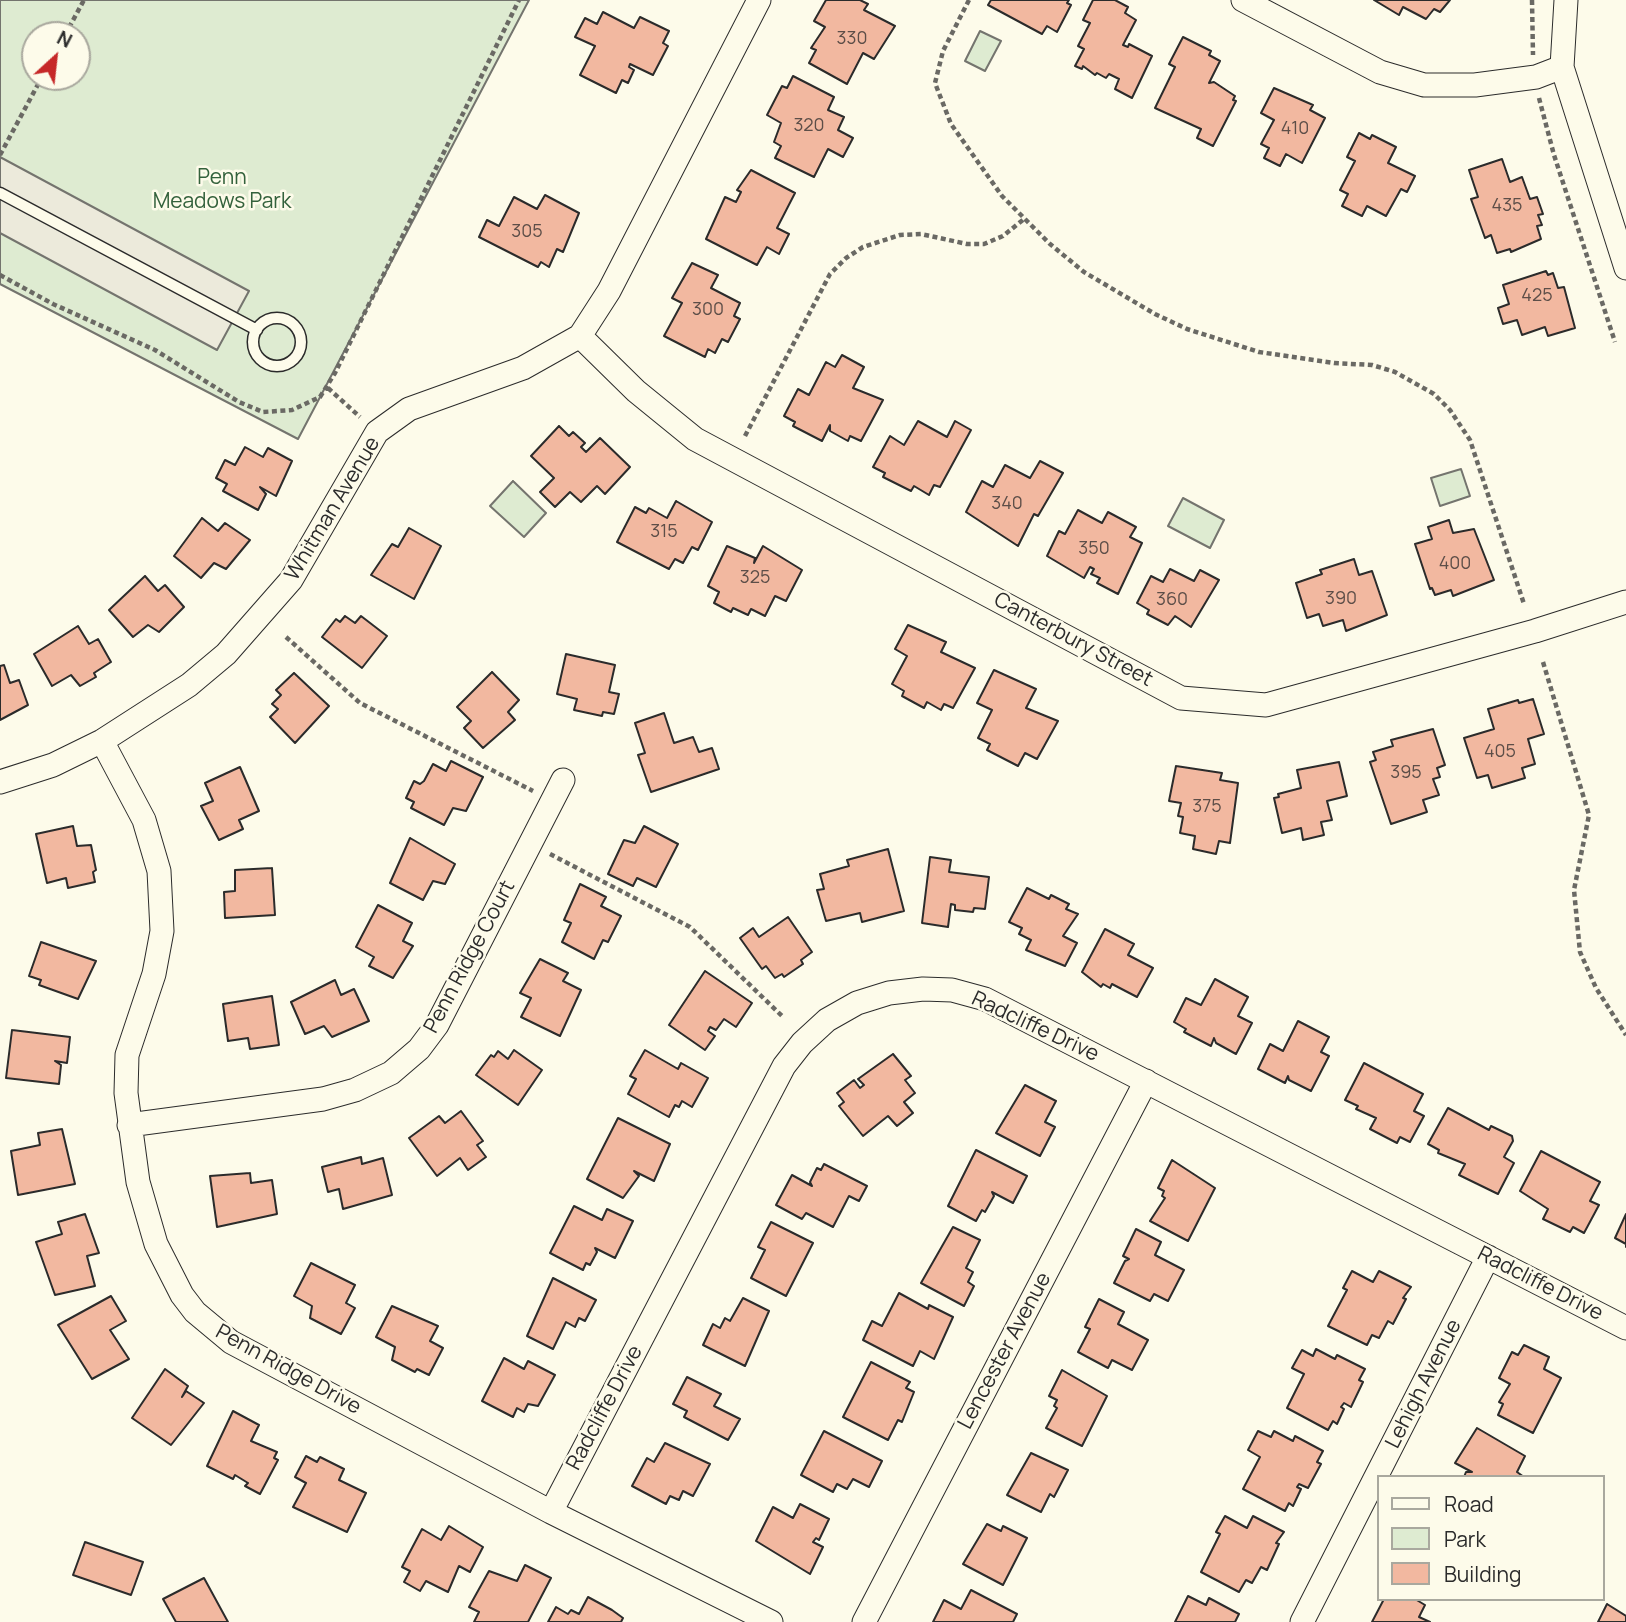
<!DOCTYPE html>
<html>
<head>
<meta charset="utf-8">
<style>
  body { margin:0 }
  #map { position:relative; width:1626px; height:1622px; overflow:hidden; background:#fdfbea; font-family:Manrope,sans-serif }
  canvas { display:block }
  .legend { position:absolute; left:1377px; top:1475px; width:228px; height:126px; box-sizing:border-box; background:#fdfbea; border:2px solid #a9a89e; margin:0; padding:9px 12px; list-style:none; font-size:21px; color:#2b2b2b }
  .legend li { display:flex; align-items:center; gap:14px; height:35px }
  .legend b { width:35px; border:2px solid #a9a89e }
  .north { position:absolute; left:21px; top:21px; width:70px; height:70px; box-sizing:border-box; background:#fdfbea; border:2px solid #a9a89e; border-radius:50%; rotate:27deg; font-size:19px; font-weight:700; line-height:28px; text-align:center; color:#2b2b2b }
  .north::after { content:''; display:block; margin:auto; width:24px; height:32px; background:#c62828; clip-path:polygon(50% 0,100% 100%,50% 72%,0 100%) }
</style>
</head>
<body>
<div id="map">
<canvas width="1626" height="1622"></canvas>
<ul class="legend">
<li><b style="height:9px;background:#fdfbea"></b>Road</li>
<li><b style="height:19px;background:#deebd1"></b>Park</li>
<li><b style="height:19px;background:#f2b8a0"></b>Building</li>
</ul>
<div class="north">N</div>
</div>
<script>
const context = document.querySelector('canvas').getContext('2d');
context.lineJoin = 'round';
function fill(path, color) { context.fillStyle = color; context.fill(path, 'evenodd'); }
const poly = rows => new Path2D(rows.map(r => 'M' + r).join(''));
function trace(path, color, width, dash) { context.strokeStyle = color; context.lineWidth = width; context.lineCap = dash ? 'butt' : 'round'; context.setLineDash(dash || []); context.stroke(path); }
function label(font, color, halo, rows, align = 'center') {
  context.font = font + ' Manrope,sans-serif'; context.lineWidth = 5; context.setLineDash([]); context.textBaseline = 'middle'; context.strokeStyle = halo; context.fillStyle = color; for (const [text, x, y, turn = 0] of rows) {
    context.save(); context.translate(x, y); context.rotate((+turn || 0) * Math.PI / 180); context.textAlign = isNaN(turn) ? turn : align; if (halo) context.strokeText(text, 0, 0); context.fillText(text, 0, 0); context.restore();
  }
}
const green = poly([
  [0,0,529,0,298,439,0,284,0,0],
  [35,35,77,35,77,77,35,77,35,35],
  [980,31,1001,41,985,71,965,61,980,31],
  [1461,469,1470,496,1440,506,1431,478,1461,469],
  [513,481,546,513,524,537,490,506,513,481],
  [1183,498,1224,520,1210,548,1168,526,1183,498]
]);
fill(green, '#deebd1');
trace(green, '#74746e', 2);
const parking = poly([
  [0,157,249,291,217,350,0,233,0,157]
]);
fill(parking, '#eceadb');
trace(parking, '#74746e', 2);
const building = poly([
  [826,0,860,0,868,4,864,10,895,26,874,59,863,53,847,84,809,63,816,50,811,48,825,27,814,21,826,0],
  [991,0,1069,0,1067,3,1071,5,1057,32,1047,26,1042,34,988,5,991,0],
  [1093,0,1115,0,1128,7,1125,13,1136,20,1123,45,1128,47,1129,44,1152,56,1132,98,1115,89,1119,79,1109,74,1106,78,1097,73,1095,75,1083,66,1082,69,1075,66,1084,49,1078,46,1090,23,1083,20,1093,0],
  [1374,0,1450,0,1440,12,1434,9,1426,19,1403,7,1399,15,1374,0],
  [603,12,634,28,640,17,669,31,663,43,668,46,653,75,630,64,629,67,634,70,628,83,622,80,616,93,580,75,595,46,575,37,585,18,597,24,603,12],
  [1183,37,1211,51,1209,55,1220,61,1209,83,1214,82,1235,96,1233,100,1236,101,1213,146,1197,138,1201,129,1155,108,1175,67,1169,64,1183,37],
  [793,76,834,97,828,110,844,117,838,130,853,138,843,157,828,149,814,177,775,158,781,146,774,142,781,123,767,115,782,86,787,88,793,76],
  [1274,88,1313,105,1310,110,1325,118,1302,163,1286,154,1280,166,1264,158,1269,148,1261,144,1274,120,1261,113,1274,88],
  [1359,133,1370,139,1372,135,1396,147,1388,163,1415,176,1407,192,1401,189,1386,216,1367,206,1362,216,1342,206,1348,194,1340,190,1355,161,1347,157,1359,133],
  [1502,159,1510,182,1522,177,1530,199,1537,197,1543,214,1538,215,1542,225,1537,226,1541,239,1511,252,1510,249,1497,253,1491,235,1485,238,1471,199,1478,197,1469,170,1502,159],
  [751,170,795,193,777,228,789,234,779,254,767,247,757,265,706,239,725,197,736,202,741,192,737,190,751,170],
  [545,195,579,213,563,252,557,249,549,267,541,262,538,267,479,237,487,220,499,226,514,197,537,209,545,195],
  [692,263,718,275,711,288,740,303,734,316,740,319,728,342,722,339,715,353,708,349,705,357,664,336,682,303,672,298,692,263],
  [1546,271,1548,275,1553,273,1558,288,1564,287,1575,328,1548,336,1545,327,1522,335,1517,320,1503,324,1498,308,1509,304,1503,285,1546,271],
  [842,355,864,367,853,388,883,400,861,441,850,436,848,441,830,431,830,425,822,441,793,426,795,422,784,416,798,389,809,395,826,362,835,367,842,355],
  [918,421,947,437,955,421,971,430,940,487,934,485,929,495,914,486,911,491,883,477,885,473,873,467,890,436,904,445,918,421],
  [559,426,569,436,573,432,585,443,581,447,586,452,600,438,630,467,605,494,597,486,581,502,570,492,555,507,540,492,554,478,531,456,559,426],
  [245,447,263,457,268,448,292,461,276,496,260,487,266,494,258,510,223,491,227,484,216,478,225,460,235,465,245,447],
  [1040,461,1063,473,1038,516,1034,514,1018,546,966,512,982,481,993,487,1005,465,1030,478,1040,461],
  [676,501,712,522,698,550,692,547,683,563,675,559,669,569,617,542,635,507,646,513,649,508,667,518,676,501],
  [1078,510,1102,523,1108,512,1136,527,1130,537,1142,543,1118,594,1097,583,1100,578,1091,574,1094,569,1090,567,1084,578,1047,556,1059,531,1065,534,1078,510],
  [202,518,218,531,225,523,250,540,226,569,214,563,201,578,174,556,202,518],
  [1449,520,1453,533,1474,529,1494,580,1453,596,1451,590,1435,595,1432,588,1430,589,1415,544,1432,539,1428,527,1449,520],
  [409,528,441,546,414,599,371,575,392,544,398,547,409,528],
  [727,546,755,558,754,563,763,546,802,570,786,601,775,596,765,616,751,609,748,615,733,608,731,612,714,603,719,592,708,586,727,546],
  [1354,559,1359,575,1372,571,1387,615,1346,631,1343,620,1323,626,1319,614,1307,618,1296,583,1322,574,1320,570,1354,559],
  [1170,569,1194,581,1200,570,1219,580,1191,627,1175,616,1168,625,1147,614,1149,610,1137,603,1151,576,1163,582,1170,569],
  [145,576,158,591,165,585,184,607,159,632,148,625,133,637,109,610,145,576],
  [345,616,355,623,361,616,387,636,362,668,322,637,336,619,340,622,345,616],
  [908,625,946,642,941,652,975,668,953,708,944,704,941,710,927,702,924,708,902,696,904,691,892,684,907,656,895,649,908,625],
  [78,626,89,644,98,639,111,662,94,673,96,677,80,686,71,675,52,686,34,654,78,626],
  [566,654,615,665,609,692,619,694,614,714,603,712,602,716,574,710,577,699,557,694,566,654],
  [4,665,10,683,19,680,28,705,0,720,0,666,4,665],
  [994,670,1036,689,1026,708,1058,721,1037,759,1025,753,1018,766,987,750,990,744,978,738,992,710,977,703,994,670],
  [492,672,519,700,508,712,515,720,483,748,464,728,471,721,457,707,492,672],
  [294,673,329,706,295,743,270,717,278,709,272,704,281,695,276,690,294,673],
  [1533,699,1544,734,1528,739,1535,764,1522,768,1525,778,1492,788,1488,775,1477,778,1464,738,1494,729,1488,709,1518,700,1519,703,1533,699],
  [664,713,674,743,693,737,699,752,712,748,719,769,651,792,638,755,645,753,635,723,664,713],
  [1433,729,1445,765,1437,768,1440,777,1433,779,1439,795,1423,800,1427,812,1391,824,1370,762,1376,760,1373,752,1393,746,1391,740,1433,729],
  [451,761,483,777,466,811,453,808,444,825,411,808,414,802,406,798,414,781,420,784,424,781,433,764,446,771,451,761],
  [1339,762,1347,796,1327,801,1332,820,1321,822,1324,835,1303,840,1301,828,1282,833,1274,798,1279,797,1278,794,1301,788,1297,770,1339,762],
  [1176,766,1222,773,1220,780,1238,783,1230,843,1219,841,1216,854,1193,849,1195,836,1180,833,1183,817,1178,816,1181,803,1169,801,1176,766],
  [240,767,259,811,239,820,243,829,219,840,201,806,213,801,205,783,240,767],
  [73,826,77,846,91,845,96,870,93,872,95,882,68,888,66,878,47,883,36,834,73,826],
  [644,826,678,844,656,887,637,878,633,886,608,874,624,840,635,843,644,826],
  [410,838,455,864,445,884,433,881,423,900,390,883,410,838],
  [888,849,904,911,862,922,860,913,826,921,817,890,824,889,820,874,849,866,847,860,888,849],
  [930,857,951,860,949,872,989,877,985,909,974,908,973,912,955,910,955,905,951,904,948,927,922,923,930,857],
  [272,868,275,915,225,918,224,892,235,891,235,870,272,868],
  [580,884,606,897,601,906,621,916,608,942,603,940,594,959,562,942,571,923,564,920,580,884],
  [1027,888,1049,899,1051,895,1069,904,1066,909,1078,914,1063,936,1077,943,1065,966,1026,950,1031,940,1019,934,1022,928,1009,922,1027,888],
  [378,905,412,923,403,941,413,946,393,978,369,966,374,957,356,947,378,905],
  [788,917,812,952,801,960,803,964,784,977,782,974,775,978,766,966,762,969,740,938,753,928,759,937,788,917],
  [1105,929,1134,944,1128,955,1153,968,1137,997,1112,984,1110,988,1103,984,1101,987,1082,972,1105,929],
  [41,942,96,961,78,999,39,985,41,980,29,976,41,942],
  [540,959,568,973,563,981,581,990,560,1036,521,1017,531,998,520,993,540,959],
  [705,971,752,1003,736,1027,724,1019,716,1030,710,1027,708,1031,715,1036,705,1050,669,1025,705,971],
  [1215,979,1248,997,1238,1016,1252,1023,1236,1054,1216,1043,1214,1038,1211,1046,1184,1032,1186,1029,1174,1022,1186,998,1201,1005,1215,979],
  [335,980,341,995,354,989,369,1021,332,1037,324,1026,305,1034,291,1002,335,980],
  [272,996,279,1045,250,1049,248,1038,228,1041,223,1004,272,996],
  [1298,1021,1329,1037,1321,1052,1329,1056,1311,1091,1289,1080,1288,1076,1285,1083,1258,1069,1270,1044,1283,1051,1298,1021],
  [12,1030,70,1037,67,1063,55,1061,61,1065,59,1084,6,1078,12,1030],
  [514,1050,542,1070,518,1105,476,1075,491,1055,494,1057,498,1051,508,1059,514,1050],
  [645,1050,678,1069,681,1063,708,1078,692,1107,682,1101,679,1107,675,1105,669,1117,628,1094,636,1079,630,1076,645,1050],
  [893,1054,911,1076,905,1080,915,1093,904,1102,913,1113,897,1126,888,1116,863,1136,839,1106,844,1102,837,1093,854,1080,860,1088,864,1085,858,1079,893,1054],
  [1364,1063,1423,1094,1414,1111,1424,1116,1410,1142,1400,1137,1397,1143,1370,1129,1376,1118,1356,1109,1358,1106,1345,1100,1364,1063],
  [1025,1085,1056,1101,1045,1122,1055,1127,1040,1156,996,1133,1025,1085],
  [1448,1108,1489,1130,1491,1126,1512,1136,1513,1141,1504,1157,1514,1163,1498,1194,1459,1175,1465,1164,1438,1153,1439,1150,1428,1144,1448,1108],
  [461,1111,483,1141,477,1145,486,1157,468,1170,460,1158,437,1176,409,1138,439,1116,445,1123,461,1111],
  [618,1118,670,1144,654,1181,634,1171,639,1176,623,1198,587,1179,618,1118],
  [62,1129,75,1184,18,1195,11,1151,40,1145,38,1133,62,1129],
  [976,1150,1027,1176,1013,1203,992,1192,994,1196,985,1212,982,1210,976,1221,948,1206,976,1150],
  [1541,1151,1600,1182,1590,1201,1599,1205,1584,1233,1573,1227,1570,1232,1543,1219,1548,1209,1520,1191,1541,1151],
  [361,1157,362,1164,383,1158,392,1195,343,1209,339,1189,328,1192,322,1167,361,1157],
  [1172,1160,1215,1188,1188,1241,1150,1221,1165,1198,1162,1196,1164,1191,1158,1188,1172,1160],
  [824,1164,867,1186,859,1201,849,1196,833,1227,806,1213,802,1219,776,1205,792,1175,812,1186,810,1182,817,1168,821,1170,824,1164],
  [250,1173,251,1183,272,1180,277,1214,217,1227,210,1176,250,1173],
  [574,1206,602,1220,607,1209,633,1221,615,1258,595,1248,597,1252,590,1265,586,1263,583,1270,550,1253,574,1206],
  [85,1214,99,1253,87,1256,95,1286,55,1295,36,1242,62,1234,58,1222,85,1214],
  [1626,1214,1626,1247,1626,1244,1615,1238,1626,1214],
  [771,1222,813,1243,786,1296,751,1278,765,1250,758,1247,771,1222],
  [953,1227,980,1240,966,1268,973,1272,968,1282,974,1286,964,1306,921,1283,953,1227],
  [1136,1229,1161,1242,1155,1255,1184,1270,1168,1301,1154,1294,1150,1301,1114,1283,1125,1261,1129,1259,1123,1256,1136,1229],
  [311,1263,355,1285,346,1303,355,1308,341,1334,310,1318,312,1306,294,1296,311,1263],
  [1352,1271,1373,1282,1379,1271,1411,1287,1403,1298,1406,1299,1393,1324,1388,1321,1379,1338,1372,1335,1367,1345,1328,1326,1347,1290,1343,1288,1352,1271],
  [553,1278,596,1300,585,1321,579,1318,575,1327,566,1322,553,1349,527,1336,553,1278],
  [899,1293,928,1309,929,1305,953,1317,934,1359,920,1351,913,1366,863,1340,872,1321,882,1326,899,1293],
  [111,1296,126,1321,110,1330,129,1359,92,1379,58,1325,111,1296],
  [743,1298,769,1311,745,1366,703,1345,713,1324,720,1328,725,1318,730,1321,743,1298],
  [1099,1299,1124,1312,1118,1324,1148,1340,1132,1370,1112,1360,1108,1368,1078,1352,1090,1329,1085,1327,1099,1299],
  [392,1306,438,1326,430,1341,443,1348,429,1375,417,1369,415,1372,392,1360,395,1347,376,1337,392,1306],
  [1524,1345,1549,1357,1544,1369,1561,1378,1533,1433,1498,1415,1503,1404,1499,1402,1510,1384,1499,1378,1512,1352,1518,1355,1524,1345],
  [1316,1349,1335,1359,1337,1355,1365,1369,1359,1380,1363,1382,1351,1407,1344,1403,1341,1407,1344,1409,1337,1424,1333,1421,1328,1430,1287,1408,1304,1374,1292,1368,1302,1350,1313,1356,1316,1349],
  [504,1358,524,1369,528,1361,555,1375,538,1406,528,1404,524,1412,517,1408,513,1417,482,1401,504,1358],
  [871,1362,910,1382,906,1388,914,1392,902,1422,898,1420,888,1440,843,1417,871,1362],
  [165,1369,188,1386,182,1397,186,1391,204,1403,171,1445,132,1418,165,1369],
  [1062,1370,1107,1396,1082,1446,1046,1428,1057,1408,1054,1406,1057,1400,1049,1396,1062,1370],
  [687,1377,721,1394,714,1406,740,1419,728,1440,684,1417,687,1411,673,1404,687,1377],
  [233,1411,259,1425,251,1441,277,1452,274,1458,278,1460,260,1494,245,1486,248,1483,235,1475,233,1479,207,1466,233,1411],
  [1477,1428,1525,1456,1517,1472,1524,1477,1464,1477,1466,1472,1472,1472,1455,1463,1477,1428],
  [824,1431,882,1461,869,1487,853,1479,847,1489,837,1484,833,1492,801,1475,824,1431],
  [1258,1431,1271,1437,1274,1431,1293,1441,1295,1436,1323,1451,1317,1462,1321,1464,1308,1488,1299,1484,1297,1487,1301,1489,1293,1506,1289,1503,1285,1511,1243,1489,1260,1457,1248,1450,1258,1431],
  [665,1443,710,1464,693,1496,683,1491,679,1500,670,1496,666,1504,632,1486,647,1458,654,1462,665,1443],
  [1031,1453,1068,1470,1054,1497,1050,1494,1041,1512,1007,1495,1031,1453],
  [306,1456,317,1462,320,1457,344,1469,339,1480,366,1493,347,1532,293,1507,306,1483,295,1477,306,1456],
  [800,1504,829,1519,819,1540,816,1538,813,1542,823,1547,810,1574,756,1541,773,1507,793,1518,800,1504],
  [1225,1516,1247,1528,1253,1516,1284,1532,1276,1543,1279,1544,1267,1570,1261,1567,1252,1583,1246,1580,1239,1592,1201,1572,1220,1534,1216,1532,1225,1516],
  [987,1524,1001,1531,1003,1526,1027,1538,1003,1585,963,1564,987,1524],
  [449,1526,483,1547,470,1572,459,1566,448,1592,426,1581,420,1591,404,1582,410,1571,402,1567,422,1529,441,1540,449,1526],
  [85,1542,143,1562,131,1595,73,1575,85,1542],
  [525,1565,551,1578,528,1622,474,1622,479,1612,469,1607,489,1571,517,1581,525,1565],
  [204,1578,228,1622,176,1622,163,1599,204,1578],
  [971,1590,1017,1614,1013,1622,933,1622,944,1600,961,1609,971,1590],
  [1188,1596,1206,1605,1209,1598,1239,1614,1235,1622,1175,1622,1188,1596],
  [588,1597,612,1610,623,1618,621,1622,548,1622,556,1607,568,1614,571,1610,579,1614,588,1597],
  [1384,1599,1415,1599,1425,1605,1419,1617,1430,1622,1372,1622,1384,1599],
  [1607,1604,1626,1616,1626,1622,1598,1622,1607,1604]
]);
fill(building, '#f2b8a0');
trace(building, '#2b2b2b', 2);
const service = poly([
  [0,193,257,330],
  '253 342a24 24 0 1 1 48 0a24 24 0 1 1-48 0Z'
]);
const minor = poly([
  [1243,0,1380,72,1424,85,1475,85,1536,77,1562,67],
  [1566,0,1562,67,1626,268],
  [580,336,636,391,695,439,1181,698,1266,705,1535,631,1626,602],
  [102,741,144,820,159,871,162,931,154,974,127,1055,126,1093,138,1182,156,1244,182,1295,195,1312,231,1342,551,1512,771,1622],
  [0,782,53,765,102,741,189,685,226,654,291,580,377,432,409,409,523,368,580,336,609,291,759,0],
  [129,1125,323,1099,355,1090,391,1073,419,1049,437,1025,563,780],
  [551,1512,784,1066,802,1043,827,1020,857,1003,889,993,923,989,952,990,985,999,1626,1328],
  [864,1622,1146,1081],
  [1302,1622,1488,1257]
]);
trace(service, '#2b2b2b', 13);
trace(minor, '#2b2b2b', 25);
trace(poly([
  [969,0,943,51,935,83,951,124,1002,196,1050,244,1084,272,1155,314,1187,329,1259,352,1334,363,1372,365,1395,372,1434,394,1450,410,1470,440,1524,604],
  [1532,0,1533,55],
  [65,35,84,0],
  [1539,98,1554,155,1615,342],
  [0,155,42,77],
  [0,275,53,304,155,350,239,402,263,412,292,410,320,397,335,373,519,0],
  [328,388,360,417],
  [745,436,830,274,846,258,863,247,900,235,921,234,967,244,984,244,1003,236,1024,219],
  [286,637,360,703,533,791],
  [1543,662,1589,815,1574,890,1580,952,1596,988,1626,1035],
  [550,854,690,927,782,1016]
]), '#6a6964', 4.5, [5, 3.5]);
trace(service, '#fdfbea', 10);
trace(minor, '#fdfbea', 23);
label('18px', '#5d4e48', null, [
  ["330",852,39],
  ["320",809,126],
  ["410",1295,129],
  ["435",1507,206],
  ["305",527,232],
  ["425",1537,296],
  ["300",708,310],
  ["340",1007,504],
  ["315",664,532],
  ["350",1094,549],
  ["400",1455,564],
  ["325",755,578],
  ["390",1341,599],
  ["360",1172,600],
  ["405",1500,752],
  ["395",1406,773],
  ["375",1207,807]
]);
label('21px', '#34623c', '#fdfbea', [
  ["Penn",222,178],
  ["Meadows Park",222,202]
]);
label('21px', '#2b2b2b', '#fdfbea', [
  ["Whitman Avenue",333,509,-59],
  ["Canterbury Street",1073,640,28],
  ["Penn Ridge Court",470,957,-62],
  ["Radcliffe Drive",1035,1027,25],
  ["Radcliffe Drive",1540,1284,27],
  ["Lencester Avenue",1005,1351,-62],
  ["Penn Ridge Drive",288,1370,29],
  ["Lehigh Avenue",1424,1384,-63],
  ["Radcliffe Drive",605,1408,-62]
]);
</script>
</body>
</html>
